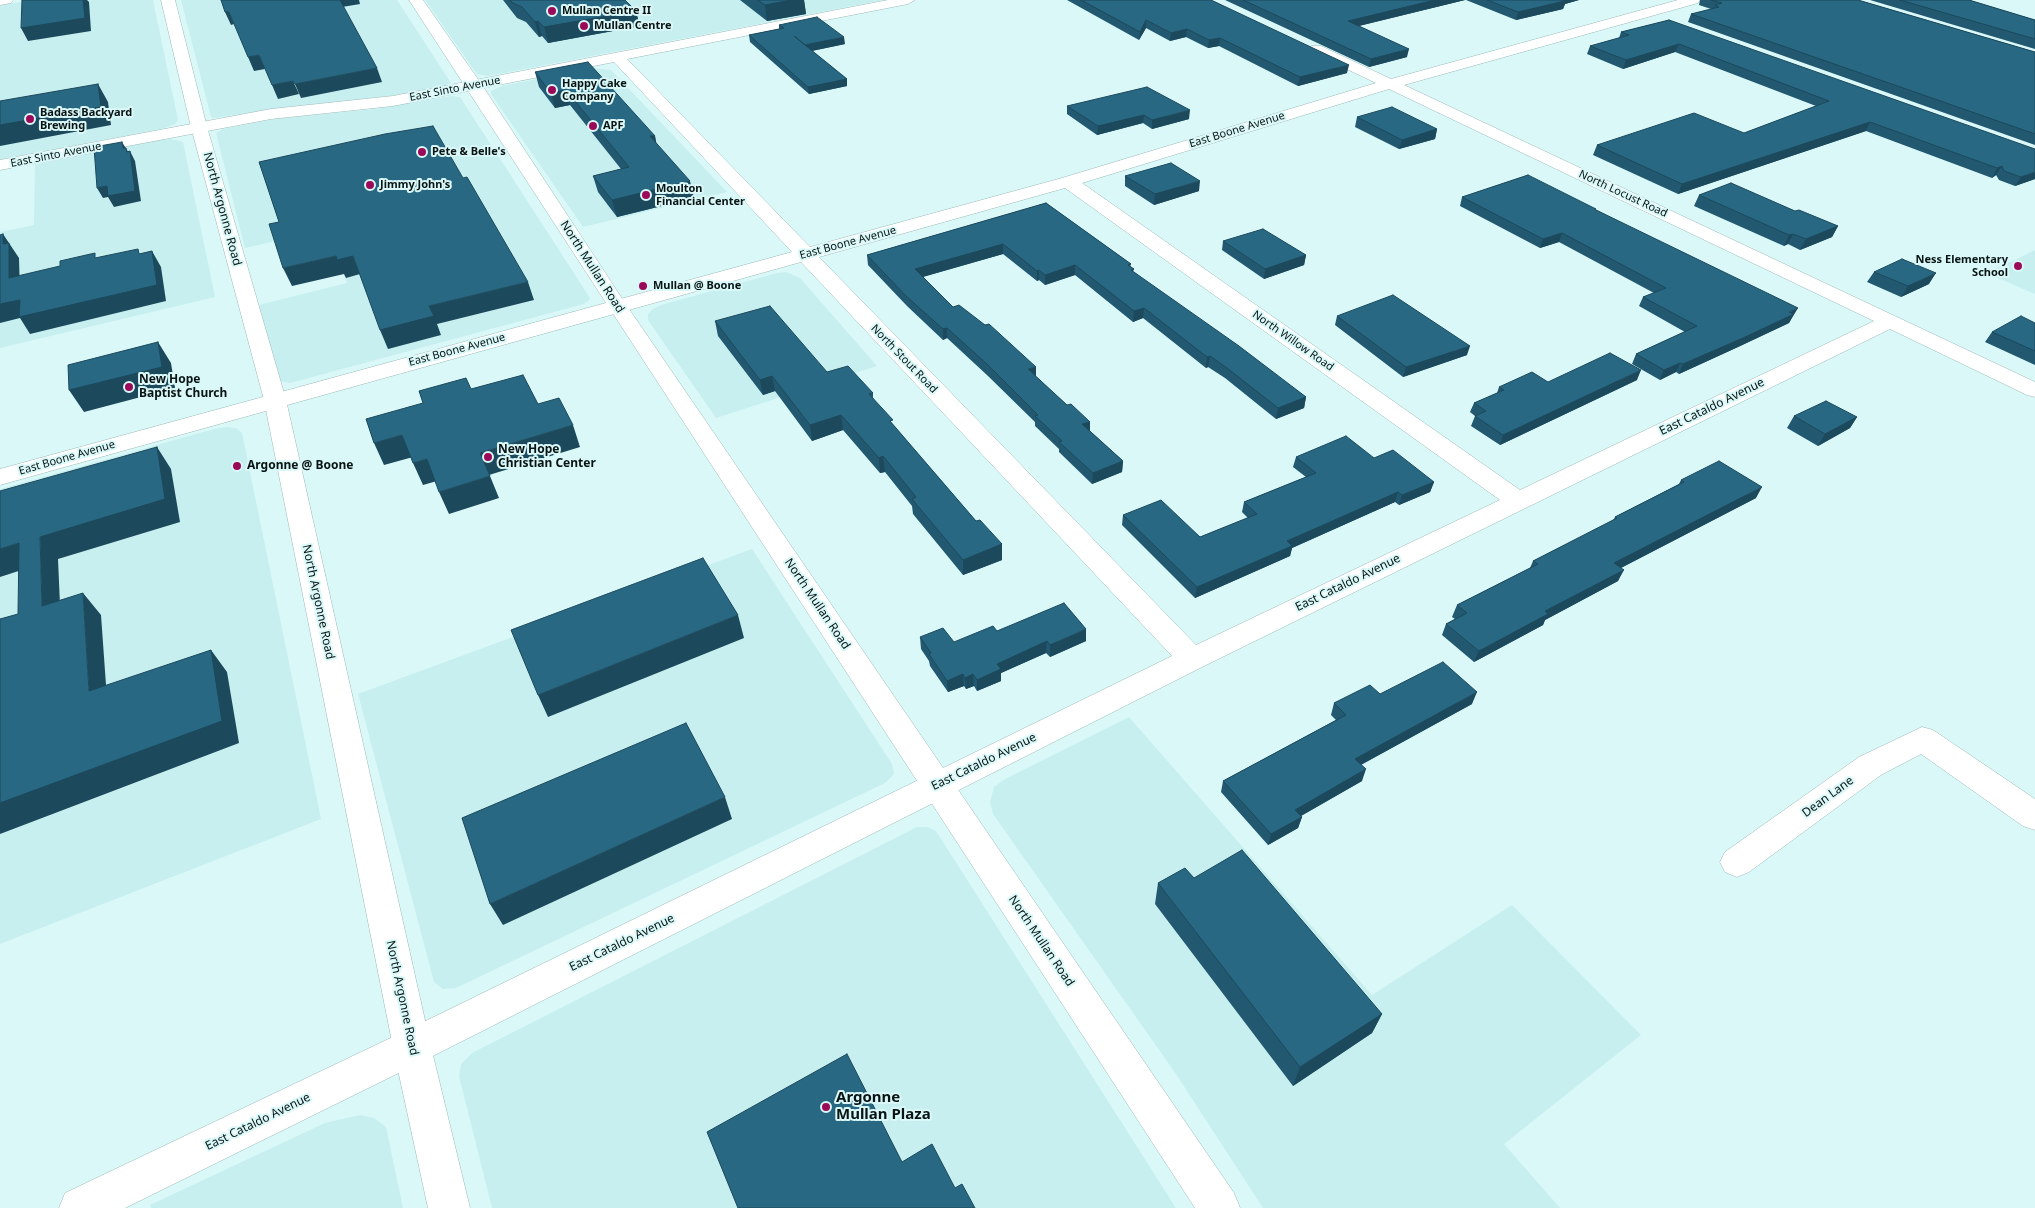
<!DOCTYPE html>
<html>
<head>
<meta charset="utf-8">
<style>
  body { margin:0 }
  canvas { display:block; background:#daf8f8 }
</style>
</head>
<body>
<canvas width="2035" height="1208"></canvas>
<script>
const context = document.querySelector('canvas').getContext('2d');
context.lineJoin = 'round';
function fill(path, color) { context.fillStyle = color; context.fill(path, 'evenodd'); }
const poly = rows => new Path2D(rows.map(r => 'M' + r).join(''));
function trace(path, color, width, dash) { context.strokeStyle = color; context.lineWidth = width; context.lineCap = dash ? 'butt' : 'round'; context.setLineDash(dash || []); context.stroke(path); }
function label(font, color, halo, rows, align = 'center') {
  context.font = font + ' "Noto Sans",sans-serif'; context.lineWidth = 4; context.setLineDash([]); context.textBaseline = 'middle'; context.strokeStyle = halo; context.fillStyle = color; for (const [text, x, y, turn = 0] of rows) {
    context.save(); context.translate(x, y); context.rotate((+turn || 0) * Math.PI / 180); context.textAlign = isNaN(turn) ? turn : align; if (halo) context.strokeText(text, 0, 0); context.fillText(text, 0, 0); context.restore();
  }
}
fill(poly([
  [33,0,153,0,178,120,175,124,165,128,0,160,0,5],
  [181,0,397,0,451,83,445,86,398,95,287,107,213,118,211,117],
  [425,0,883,0,488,76,477,74],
  [591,68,611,70,727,192,583,227,491,94,491,91,502,86],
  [451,96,460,97,590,298,588,301,584,304,290,383,279,381,259,305,347,283,328,229,245,248,216,133,223,129,275,119,375,109],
  [171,139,183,142,215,297,0,348,0,232,34,225,35,162,146,142],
  [2035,250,2035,294,1986,273,2017,259],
  [786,272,800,278,877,366,716,418,648,320,648,314,653,309,661,305,777,273],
  [227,427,236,428,242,433,321,819,0,944,0,489,214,429],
  [752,549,892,764,894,774,885,783,456,988,443,989,434,982,358,694],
  [1129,717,1372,995,1512,905,1641,1035,1504,1144,1560,1208,1263,1208,1176,1074,993,814,990,802,994,787,1005,779],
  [917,827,927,827,936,831,1176,1208,492,1208,459,1076,461,1064,472,1053],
  [360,1115,374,1118,386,1127,403,1208,151,1208,150,1205,325,1123]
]), '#c7efef');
const street = poly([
  [888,0,915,0,908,4,627,59,810,247,1062,178,1376,83,1311,52,1309,49,1311,46,1321,46,1391,79,1678,0,1700,0,1698,3,1404,85,2035,382,2035,397,2027,395,1890,329,1202,667,425,1060,125,1208,59,1208,65,1193,399,1034,1172,656,801,262,0,485,0,469,792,252,614,62,393,106,271,119,0,170,0,160,271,109,393,96,888,0],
  [1389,89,1874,321,1520,490,1082,183,1389,89],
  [1065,188,1500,500,1196,645,819,257,1065,188],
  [1922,727,1933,730,2035,799,2035,830,2023,826,1921,754,1881,775,1749,872,1737,877,1725,872,1720,862,1725,852,1859,757,1922,727]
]);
const secondary = poly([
  [0,0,13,0,11,3,0,5,0,0]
]);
const primary = poly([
  [161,0,175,0,207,127,286,400,431,1047,470,1208,428,1208,393,1047,264,400,191,127,161,0],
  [409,0,423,0,482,85,627,306,1234,1193,1240,1208,1195,1208,409,0]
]);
trace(street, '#9cb9b9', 1);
trace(secondary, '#9cb9b9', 1);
trace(primary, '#9cb9b9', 1);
fill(street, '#fff');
fill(secondary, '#fff');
fill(primary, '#fff');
fill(poly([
  [503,0,625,0,640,26,548,43,542,36,539,37,526,22,517,18],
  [740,0,804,0,806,14,767,21],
  [1067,0,1211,0,1347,73,1298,86,1219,46,1208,48,1186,37,1170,41,1146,28,1139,40],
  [1225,0,1465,0,1359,26,1407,57,1369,67],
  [1466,0,1579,0,1565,4,1563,9,1516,20],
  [1700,0,1858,0,2035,52,2035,145,1688,22,1691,14,1711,9,1699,5],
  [1870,0,1969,0,2035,20,2035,49],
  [1669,20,2035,179,2015,186,1999,180,1996,175,1992,178,1866,131,1678,194,1593,155,1597,145,1744,133,1816,106,1675,52,1623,69,1587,54,1590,46,1619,38,1621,32],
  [779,25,845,44,812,51,847,79,847,86,809,94,750,42,749,35,779,29],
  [535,72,655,136,656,143,694,198,617,217,598,192,593,176,621,169,570,105,555,108,539,87],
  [1067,106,1189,119,1152,129,1143,123,1097,135,1067,114],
  [1357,117,1437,129,1435,139,1399,149,1355,127],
  [1125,176,1199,191,1154,205,1125,186],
  [1699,195,1795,211,1838,226,1832,237,1800,250,1788,244,1784,246,1694,206],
  [1462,197,1596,210,1792,317,1789,323,1738,347,1679,374,1676,372,1660,380,1632,364,1636,354,1685,332,1639,306,1643,297,1654,293,1559,242,1540,248,1460,206],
  [1046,203,1131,264,1130,267,1134,269,1133,272,1306,397,1304,408,1276,419,1225,378,1208,367,1206,368,1143,318,1133,322,1075,275,1045,285,1039,280,1037,281,1003,254,923,277,953,307,1036,377,1067,405,1090,422,1090,431,1123,461,1122,472,1092,484,1059,452,1059,449,1035,426,1035,422,988,376,947,338,943,340,907,306,868,265,867,255],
  [1223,241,1306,255,1304,265,1264,279,1222,250],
  [1874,272,1929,284,1901,297,1867,282],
  [1337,316,1467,355,1403,377,1335,325],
  [715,321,873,393,873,398,893,425,976,521,1002,544,1002,560,963,575,913,514,912,506,885,472,880,473,843,430,812,441,775,391,763,395,718,336],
  [2035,323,2035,365,1985,342,1992,332],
  [1637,380,1500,445,1471,426,1475,416,1470,412,1474,403,1497,393,1499,387,1548,382],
  [1794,416,1857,417,1850,428,1818,446,1787,428],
  [1296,457,1374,458,1434,482,1430,492,1399,505,1395,502,1292,548,1290,556,1195,598,1122,525,1123,515,1200,537,1248,518,1242,512,1244,502,1306,477,1293,467],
  [1681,480,1756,498,1621,568,1618,581,1545,620,1543,625,1474,662,1442,635,1446,624,1455,619,1452,617,1457,605,1530,568,1533,561,1613,521,1615,517,1679,484],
  [920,637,954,642,1086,641,1050,657,1046,653,1001,673,1001,681,977,691,974,686,966,689,964,686,948,692,930,666,929,661,921,649],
  [1380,694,1472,704,1361,765,1362,781,1301,816,1302,817,1298,828,1268,845,1221,792,1223,781,1336,720,1331,715,1334,703],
  [1194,878,1382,1014,1372,1033,1293,1086,1155,904,1158,883]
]), '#225971');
fill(poly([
  [83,0,87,0,89,2,91,31,28,41,21,28],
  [339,0,359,0,360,4,342,7],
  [792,0,804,0,806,14,767,21,765,5],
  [1435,0,1465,0,1346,29,1348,21],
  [1558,0,1579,0,1565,4,1563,9,1516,20,1518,12],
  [636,11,640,26,548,43,544,27],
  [225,12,229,12,234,24,231,25],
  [1146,20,1146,28,1139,40,1140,32],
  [538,21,542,36,539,37,535,22],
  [1187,29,1186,37,1170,41,1171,33],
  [844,37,845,44,806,52,805,45],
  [1220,38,1219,46,1208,48,1209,40],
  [1679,44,1675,52,1623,69,1626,60],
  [1409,49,1407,57,1369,67,1371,59],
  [259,55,265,69,254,71,248,57],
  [1349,65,1347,73,1298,86,1300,77],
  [377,68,382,82,301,98,295,84],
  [847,79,847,86,809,94,808,87],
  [293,81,299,94,278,99,272,85],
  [98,84,108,102,111,125,0,146,0,125],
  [566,90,570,105,555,108,551,93],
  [1190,110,1189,119,1152,129,1152,120],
  [1144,115,1143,123,1097,135,1098,126],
  [1870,122,1866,131,1678,194,1682,184],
  [1437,129,1435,139,1399,149,1402,140],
  [650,136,655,136,658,152],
  [122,142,130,155,130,151,135,161,141,201,114,207,108,197,103,198,97,188,123,148],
  [2002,166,1996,175,1992,178,1997,168],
  [2035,172,2035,179,2015,186,2021,177],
  [690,181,694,198,617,217,612,200],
  [1200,181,1199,191,1154,205,1155,194],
  [1838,226,1832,237,1800,250,1806,239],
  [1562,233,1559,242,1540,248,1543,239],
  [3,234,19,258,20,294,9,278,3,244],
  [1793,234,1788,244,1784,246,1789,235],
  [1003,244,1003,254,915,279,915,269],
  [152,251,161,267,166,301,30,334,20,318,0,323,0,304],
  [1306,255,1304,265,1264,279,1265,269],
  [336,256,353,256,360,274,346,278,344,274,292,286,283,268],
  [1075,265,1075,275,1045,285,1045,275],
  [1039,270,1039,280,1037,281,1037,271],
  [1936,273,1929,284,1901,297,1908,286],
  [528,282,534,300,437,324,441,335,388,349,380,330,429,306],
  [1144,308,1143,318,1133,322,1134,311],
  [1798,308,1789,323,1738,347,1679,374,1683,364],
  [947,328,947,338,943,340,943,329],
  [158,342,171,363,175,388,84,412,69,390],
  [1470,346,1467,355,1403,377,1406,367],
  [1210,356,1208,367,1206,368,1207,357],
  [1680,363,1676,372,1660,380,1664,370],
  [1036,367,1036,377,1028,369],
  [1641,370,1637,380,1500,445,1503,435],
  [772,376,775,391,763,395,760,380],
  [1306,397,1304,408,1276,419,1278,408],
  [841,415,843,430,812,441,810,425],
  [1857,417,1850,428,1818,446,1825,434],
  [1090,422,1090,432,1082,424],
  [573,425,580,447,489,475,480,453],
  [402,435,413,457,384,465,374,443],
  [157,447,171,469,180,522,58,559,61,628,42,606,40,537],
  [883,456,885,472,880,473,879,458],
  [427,459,437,481,423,485,413,463],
  [1123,461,1122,472,1092,484,1093,473],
  [490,476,499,498,449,514,439,492],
  [1434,482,1430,492,1399,505,1402,495],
  [1762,487,1756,498,1609,574,1614,563],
  [1398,492,1395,502,1292,548,1290,556,1195,598,1197,587,1287,541],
  [19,543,37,565,0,577,0,549],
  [1002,544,1002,560,963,575,963,560],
  [1624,570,1618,581,1545,620,1543,625,1474,662,1479,651,1545,611],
  [83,593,101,615,108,713,89,691],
  [738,615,744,638,548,717,538,695],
  [1086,629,1086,641,1050,657,1050,645],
  [1047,641,1046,653,1001,673,1001,681,977,691,977,680,997,664],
  [211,650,227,672,239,743,0,834,0,803],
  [963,674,964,686,948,692,947,681],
  [973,674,974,686,966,689,965,678],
  [1477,692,1472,704,1351,770,1355,759],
  [1366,769,1362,781,1292,821,1295,810],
  [725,797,732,819,503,925,490,904],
  [1302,817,1298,828,1268,845,1271,834],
  [1382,1014,1372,1033,1293,1086,1300,1067]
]), '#1c495c');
const building = poly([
  [22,0,83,0,85,18,21,28,22,0],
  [221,0,340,0,377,68,295,84,293,81,272,85,259,55,248,57,229,12,225,12,221,0],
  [510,0,625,0,636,11,544,27,538,21,535,22,522,7,513,3,510,0],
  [758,0,792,0,765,5,758,0],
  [1081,0,1211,0,1349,65,1300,77,1220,38,1209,40,1187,29,1171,33,1146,20,1140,32,1081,0],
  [1243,0,1435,0,1348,21,1409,49,1371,59,1243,0],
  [1487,0,1563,0,1565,1,1518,12,1487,0],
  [1711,0,1858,0,2035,52,2035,134,1691,14,1719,7,1715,5,1722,3,1711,0],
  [1900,0,1969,0,2035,20,2035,39,1900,0],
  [817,17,844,37,805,45,794,36,847,79,808,87,749,35,784,28,779,25,817,17],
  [1669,20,2035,149,2035,172,2021,177,2004,171,2002,166,1997,168,1870,122,1682,184,1597,145,1694,113,1744,133,1829,101,1679,44,1626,60,1590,46,1629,35,1621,32,1669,20],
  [588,62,655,136,650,136,690,181,612,200,593,176,629,167,566,90,551,93,535,72,588,62],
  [98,84,101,107,0,125,0,101,98,84],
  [1147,87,1190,110,1152,120,1144,115,1098,126,1067,106,1147,87],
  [1392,107,1437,129,1402,140,1357,117,1392,107],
  [433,126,463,178,467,177,528,282,429,306,434,316,380,330,353,256,337,260,336,256,283,268,269,224,279,222,259,162,385,134,433,126],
  [122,142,123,148,126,148,127,152,130,151,135,191,108,196,107,186,97,188,94,147,122,142],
  [1171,163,1200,181,1155,194,1125,176,1171,163],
  [1528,175,1596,209,1594,209,1798,308,1789,312,1794,314,1743,338,1683,364,1680,363,1664,370,1636,354,1697,326,1643,297,1666,288,1562,233,1543,239,1462,197,1528,175],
  [1731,183,1795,211,1799,210,1838,226,1806,239,1793,234,1789,235,1699,195,1731,183],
  [1046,203,1131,264,1128,265,1134,269,1131,270,1239,346,1306,397,1278,408,1227,368,1210,356,1207,357,1144,308,1134,311,1075,265,1045,275,1039,270,1037,271,1003,244,915,269,953,307,959,305,985,325,989,324,1036,367,1028,369,1067,405,1071,404,1090,422,1082,424,1123,461,1093,473,1059,442,1062,441,1035,416,1038,415,988,365,947,328,943,329,906,296,867,255,1046,203],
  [1263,229,1306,255,1265,269,1223,241,1263,229],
  [3,234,3,244,9,243,9,278,60,266,60,261,95,253,95,258,138,249,139,254,152,251,157,285,19,317,20,300,0,304,0,235,3,234],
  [1902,259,1936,273,1908,286,1874,272,1902,259],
  [1393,295,1470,346,1406,367,1337,316,1393,295],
  [770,306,827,372,848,366,873,393,869,394,893,420,890,421,976,521,980,520,1002,544,963,560,912,499,916,497,883,456,879,458,841,415,810,425,772,376,760,380,715,321,770,306],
  [2021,316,2035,323,2035,351,1992,332,2021,316],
  [158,342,162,367,69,390,68,365,158,342],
  [1610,353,1641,370,1503,435,1475,416,1486,411,1474,403,1504,390,1499,387,1532,372,1548,382,1610,353],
  [523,375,538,404,559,398,573,425,480,453,490,476,439,492,427,459,413,463,402,435,374,443,366,419,423,403,419,391,466,378,471,389,523,375],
  [1826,401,1857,417,1825,434,1794,416,1826,401],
  [1346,436,1374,458,1393,450,1434,482,1402,495,1398,492,1287,541,1292,546,1197,587,1123,515,1161,500,1200,537,1257,514,1244,502,1316,473,1296,457,1346,436],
  [157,447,165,499,40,537,42,606,83,593,89,691,211,650,222,721,0,803,0,619,18,614,19,543,0,549,0,491,157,447],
  [1719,461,1762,487,1614,563,1624,570,1545,611,1548,614,1479,651,1446,624,1467,613,1457,605,1538,564,1533,561,1617,518,1615,517,1684,482,1681,480,1719,461],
  [703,558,738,615,538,695,511,630,703,558],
  [1064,603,1086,629,1050,645,1047,641,997,664,1001,669,977,680,973,674,965,678,963,674,947,681,929,654,931,653,920,637,943,628,954,642,993,626,997,631,1064,603],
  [1443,662,1477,692,1355,759,1366,769,1295,810,1302,817,1271,834,1223,781,1346,715,1334,703,1370,685,1380,694,1443,662],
  [686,723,725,797,490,904,462,818,686,723],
  [1242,850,1382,1014,1300,1067,1158,883,1185,868,1194,878,1242,850],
  [847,1054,902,1162,932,1144,955,1188,962,1184,975,1208,738,1208,707,1132,847,1054]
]);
fill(building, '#286883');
trace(building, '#1c495c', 1);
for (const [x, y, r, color] of [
  [552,11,5,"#9b0a59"],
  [584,26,5,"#9b0a59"],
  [552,90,5,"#9b0a59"],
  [30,119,5,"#9b0a59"],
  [593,126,5,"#9b0a59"],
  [422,152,5,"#9b0a59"],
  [370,185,5,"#9b0a59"],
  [646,195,5,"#9b0a59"],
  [2018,266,5,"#9b0a59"],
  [643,286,5,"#9b0a59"],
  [129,387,5,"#9b0a59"],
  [488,457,5,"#9b0a59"],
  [237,466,5,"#9b0a59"],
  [826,1107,5,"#9b0a59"]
]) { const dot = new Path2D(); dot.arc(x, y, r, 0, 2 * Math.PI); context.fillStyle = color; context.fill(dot); trace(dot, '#daf8f8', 2); }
label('bold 11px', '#0a1415', '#daf8f8', [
  ["Mullan Centre II",562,11],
  ["Mullan Centre",594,26],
  ["Happy Cake",562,84],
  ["Company",562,97],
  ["Badass Backyard",40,113],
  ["Brewing",40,126],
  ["APF",603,126],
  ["Pete & Belle's",432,152],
  ["Jimmy John's",380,185],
  ["Moulton",656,189],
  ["Financial Center",656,202],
  ["Ness Elementary",2008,260,"right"],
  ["School",2008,273,"right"],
  ["Mullan @ Boone",653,286]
], 'left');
label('11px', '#0a1415', '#daf8f8', [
  ["East Sinto Avenue",455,89,-11],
  ["East Boone Avenue",1237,130,-17],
  ["East Sinto Avenue",56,155,-11],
  ["North Locust Road",1623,194,25],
  ["East Boone Avenue",848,243,-15],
  ["North Willow Road",1293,341,35],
  ["East Boone Avenue",457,350,-15],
  ["North Stout Road",904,359,46],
  ["East Boone Avenue",67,458,-16]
]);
label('12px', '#0a1415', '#daf8f8', [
  ["North Argonne Road",222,209,75],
  ["North Mullan Road",592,267,57],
  ["East Cataldo Avenue",1712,407,-26],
  ["East Cataldo Avenue",1348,583,-26],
  ["North Argonne Road",318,602,78],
  ["North Mullan Road",817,604,56],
  ["East Cataldo Avenue",984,762,-26],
  ["Dean Lane",1828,797,-36],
  ["North Mullan Road",1041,941,56],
  ["East Cataldo Avenue",622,943,-26],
  ["North Argonne Road",402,998,78],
  ["East Cataldo Avenue",258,1122,-26]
]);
label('bold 12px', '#0a1415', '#daf8f8', [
  ["New Hope",139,380],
  ["Baptist Church",139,394],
  ["New Hope",498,450],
  ["Christian Center",498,464],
  ["Argonne @ Boone",247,466]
], 'left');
label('bold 15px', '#0a1415', '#daf8f8', [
  ["Argonne",836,1098],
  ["Mullan Plaza",836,1115]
], 'left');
</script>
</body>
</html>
